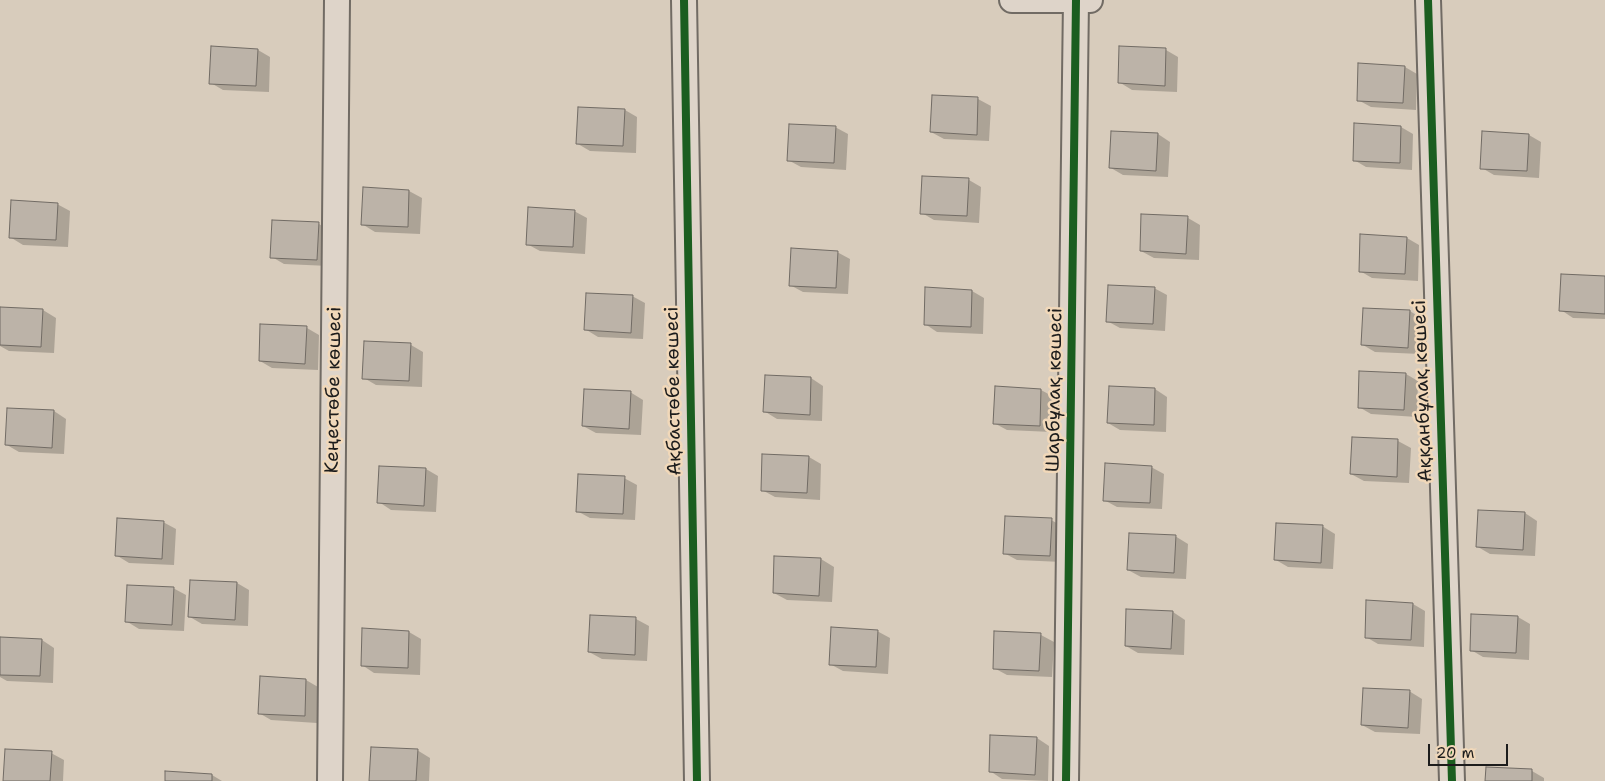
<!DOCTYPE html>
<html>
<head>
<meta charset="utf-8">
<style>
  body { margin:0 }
  #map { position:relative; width:1605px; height:781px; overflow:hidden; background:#d8ccbc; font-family:"Shantell Sans",sans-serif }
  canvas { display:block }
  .scale { position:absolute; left:1428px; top:744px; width:80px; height:22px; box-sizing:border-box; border:2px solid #1c1c1c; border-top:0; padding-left:6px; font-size:15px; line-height:18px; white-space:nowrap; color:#1c1c1c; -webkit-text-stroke:4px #f1d8b9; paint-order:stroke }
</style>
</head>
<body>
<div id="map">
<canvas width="1605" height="781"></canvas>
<div class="scale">20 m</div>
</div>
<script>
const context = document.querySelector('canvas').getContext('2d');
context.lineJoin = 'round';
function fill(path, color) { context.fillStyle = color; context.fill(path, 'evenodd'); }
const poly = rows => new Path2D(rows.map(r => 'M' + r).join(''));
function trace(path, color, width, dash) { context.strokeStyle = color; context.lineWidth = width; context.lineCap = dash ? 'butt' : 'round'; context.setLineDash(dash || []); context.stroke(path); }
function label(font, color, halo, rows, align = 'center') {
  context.font = font + ' "Shantell Sans",sans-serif'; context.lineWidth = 5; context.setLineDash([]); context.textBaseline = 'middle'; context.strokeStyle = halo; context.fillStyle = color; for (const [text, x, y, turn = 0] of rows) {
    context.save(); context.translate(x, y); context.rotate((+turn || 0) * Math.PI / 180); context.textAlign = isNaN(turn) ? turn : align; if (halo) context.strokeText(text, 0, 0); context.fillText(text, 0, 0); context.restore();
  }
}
fill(poly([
  [258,50,270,57,269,92,223,90,211,83],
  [1166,50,1178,57,1177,92,1132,90,1119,82],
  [1405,67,1417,74,1416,110,1371,107,1358,100],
  [933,96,978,99,991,106,989,141,944,139,931,132],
  [625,110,637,117,636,153,590,151,578,144],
  [835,127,848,134,846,170,801,167,788,160],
  [1401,127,1413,134,1412,170,1366,167,1354,160],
  [1158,134,1170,142,1168,177,1123,175,1111,168],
  [1529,135,1541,142,1539,178,1494,175,1482,168],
  [969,180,981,187,979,223,934,220,922,213],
  [364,189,409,191,422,198,420,234,375,232,362,224],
  [57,204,70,211,68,247,23,245,10,237],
  [574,211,587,218,585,254,540,251,527,244],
  [1188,218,1200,225,1199,260,1154,258,1141,251],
  [319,224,331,231,329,266,284,264,272,257],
  [1407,238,1419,245,1418,281,1372,278,1360,271],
  [837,252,850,259,848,294,803,292,790,285],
  [1605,277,1605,319,1573,318,1561,310],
  [1154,288,1167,295,1165,331,1120,328,1107,321],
  [972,291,984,298,983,334,937,332,925,324],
  [632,296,645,303,643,339,598,337,585,329],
  [0,308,43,310,56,318,54,353,9,351,0,346],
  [1410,311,1422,319,1420,354,1375,352,1363,345],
  [307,328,319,335,318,370,272,368,260,361],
  [411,345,423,352,422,387,376,385,364,378],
  [1406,374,1418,381,1417,417,1371,414,1359,407],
  [766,376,811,378,823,386,822,421,777,419,764,411],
  [996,388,1041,390,1054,397,1052,432,1007,430,994,423],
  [1155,389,1167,397,1166,432,1120,430,1108,423],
  [630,392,643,400,641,435,596,433,583,426],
  [54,411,66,419,64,454,19,452,7,445],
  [1353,438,1398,441,1411,448,1409,483,1364,481,1351,474],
  [809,457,821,464,820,500,775,497,762,490],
  [1151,467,1164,474,1162,509,1117,507,1104,500],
  [426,469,438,476,436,512,391,510,379,502],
  [624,478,637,485,635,520,590,518,577,511],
  [1525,513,1537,521,1535,556,1490,554,1478,547],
  [1051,520,1064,527,1062,562,1017,560,1004,553],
  [163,522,176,529,174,565,129,563,116,555],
  [1322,526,1335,534,1333,569,1288,567,1276,560],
  [1175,536,1188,544,1186,579,1141,577,1128,570],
  [775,557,821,559,834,567,832,602,787,600,774,593],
  [237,583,249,590,248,626,202,624,190,617],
  [173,588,186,595,184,631,139,629,126,621],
  [1413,604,1425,611,1424,647,1378,644,1366,637],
  [1127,610,1173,612,1185,620,1184,655,1138,653,1126,646],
  [591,616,636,619,649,626,647,661,602,659,589,652],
  [1518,617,1530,624,1529,660,1483,657,1471,650],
  [877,631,890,638,888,674,843,671,830,664],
  [409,632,421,639,420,675,374,673,362,665],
  [996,633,1041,635,1054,642,1052,677,1007,675,994,668],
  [0,638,42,640,54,648,53,683,7,681,0,677],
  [306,680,318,687,317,723,271,720,259,713],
  [1409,691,1422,699,1420,734,1375,732,1362,725],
  [1037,738,1049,746,1048,781,1002,779,990,771],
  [417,750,430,758,429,781,371,781],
  [51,753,64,760,63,781,5,781],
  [1532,771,1544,778,1544,781,1486,781],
  [212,775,222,781,166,781]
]), '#0003');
const building = poly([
  [211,46,258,49,256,86,209,84,211,46],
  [1119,46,1166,48,1165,86,1118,83,1119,46],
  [1358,63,1405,66,1403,103,1357,101,1358,63],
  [932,95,978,97,977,135,930,132,932,95],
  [578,107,625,109,623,146,576,144,578,107],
  [1354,123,1401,126,1400,163,1353,161,1354,123],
  [789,124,836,126,834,163,787,161,789,124],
  [1111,131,1158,133,1156,171,1109,168,1111,131],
  [1482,131,1529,134,1527,171,1480,169,1482,131],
  [922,176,969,178,967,216,920,214,922,176],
  [363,187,409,190,408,227,361,225,363,187],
  [11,200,58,203,56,240,9,238,11,200],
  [528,207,575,210,573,247,526,245,528,207],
  [1141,214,1188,216,1186,254,1140,251,1141,214],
  [272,220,319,222,317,260,270,258,272,220],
  [1360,234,1407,237,1405,274,1359,272,1360,234],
  [791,248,838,251,836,288,789,286,791,248],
  [1561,274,1605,276,1605,314,1559,311,1561,274],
  [1108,285,1155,287,1153,324,1106,322,1108,285],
  [925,287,972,290,971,327,924,325,925,287],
  [586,293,633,295,631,333,584,330,586,293],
  [0,307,43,309,41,347,0,345,0,307],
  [1363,308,1410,310,1408,348,1361,345,1363,308],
  [260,324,307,326,305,364,259,361,260,324],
  [364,341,411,343,409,381,362,379,364,341],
  [1359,371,1406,373,1404,410,1358,408,1359,371],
  [765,375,811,377,810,415,763,412,765,375],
  [995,386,1041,389,1040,426,993,424,995,386],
  [1109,386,1155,388,1154,425,1107,423,1109,386],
  [584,389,631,391,629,429,582,426,584,389],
  [7,408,54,410,52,448,5,445,7,408],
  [1352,437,1398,439,1397,477,1350,474,1352,437],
  [762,454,809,456,807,493,761,491,762,454],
  [1105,463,1152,466,1150,503,1103,501,1105,463],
  [379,466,426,468,424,506,377,503,379,466],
  [578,474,625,476,623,514,576,512,578,474],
  [1478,510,1525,512,1523,550,1476,547,1478,510],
  [1005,516,1052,518,1050,556,1003,554,1005,516],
  [117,518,164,521,162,559,115,556,117,518],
  [1276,523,1323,525,1321,563,1274,560,1276,523],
  [1129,533,1176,535,1174,573,1127,570,1129,533],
  [774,556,821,558,819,596,773,593,774,556],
  [190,580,237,582,235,620,188,617,190,580],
  [127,585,174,587,172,625,125,622,127,585],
  [1366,600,1413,603,1411,640,1365,638,1366,600],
  [1126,609,1173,611,1171,649,1125,646,1126,609],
  [1471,614,1518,616,1516,653,1470,651,1471,614],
  [590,615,636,617,635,655,588,652,590,615],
  [831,627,878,630,876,667,829,665,831,627],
  [362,628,409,631,408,668,361,666,362,628],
  [994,631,1041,633,1039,671,993,669,994,631],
  [0,637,42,639,40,676,0,675,0,637],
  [260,676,306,679,305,716,258,714,260,676],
  [1363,688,1410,690,1408,728,1361,725,1363,688],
  [990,735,1037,737,1035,775,989,772,990,735],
  [371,747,418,749,416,781,369,781,371,747],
  [5,749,52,751,50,781,3,781,5,749],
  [1486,767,1532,769,1532,781,1485,781,1486,767],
  [165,771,212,774,212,781,165,781,165,771]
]);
fill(building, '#bcb3a8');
trace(building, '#716b64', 1);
const minor = poly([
  [684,0,697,781],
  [1012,0,1090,0],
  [1428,0,1452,781],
  [330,781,337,0],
  [1066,781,1076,0]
]);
trace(minor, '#716b64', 28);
trace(minor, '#ded4c9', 24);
trace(poly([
  [684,0,697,781],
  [1428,0,1452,781],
  [1066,781,1076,0]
]), '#1b5e20', 8);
label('19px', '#1c1c1c', '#f1d8b9', [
  ["Кеңестөбе көшесі",334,390,-89],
  ["Шарбұлақ көшесі",1055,390,-89],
  ["Ақбастөбе көшесі",674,391,-91],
  ["Аққанбұлақ көшесі",1423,391,-92]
]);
</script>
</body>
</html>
